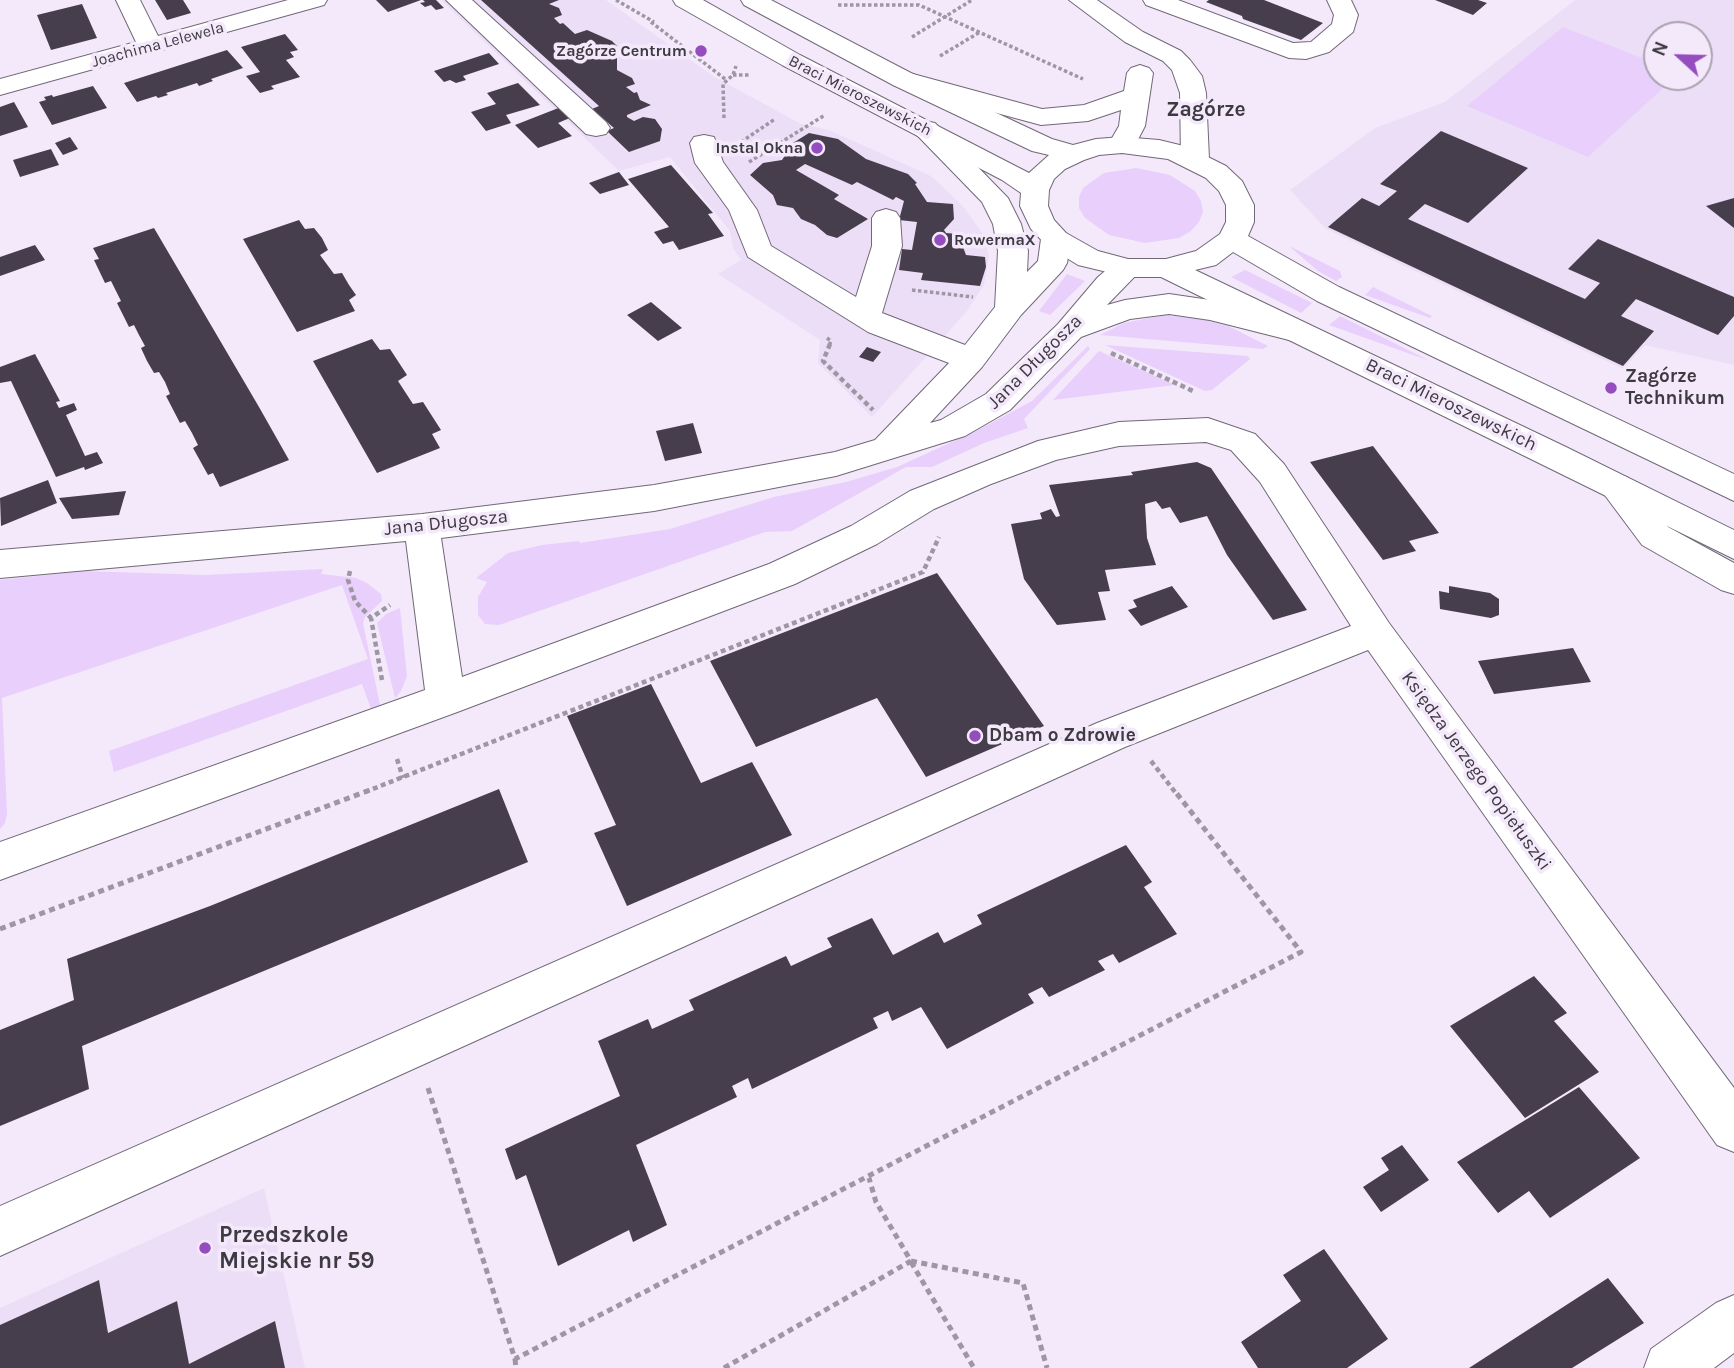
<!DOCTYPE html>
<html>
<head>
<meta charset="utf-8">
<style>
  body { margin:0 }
  #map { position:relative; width:1734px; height:1368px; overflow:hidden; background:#f4e9fb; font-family:Karla,sans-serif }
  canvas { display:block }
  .north { position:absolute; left:1643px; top:21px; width:70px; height:70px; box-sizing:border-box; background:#f4e9fb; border:2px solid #aba3b1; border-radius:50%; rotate:292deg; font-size:19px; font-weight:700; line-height:28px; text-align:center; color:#3e3a41 }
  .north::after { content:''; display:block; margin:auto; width:24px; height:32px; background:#954cbe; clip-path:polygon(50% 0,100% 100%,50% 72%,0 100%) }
</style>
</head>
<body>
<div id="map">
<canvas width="1734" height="1368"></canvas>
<div class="north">N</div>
</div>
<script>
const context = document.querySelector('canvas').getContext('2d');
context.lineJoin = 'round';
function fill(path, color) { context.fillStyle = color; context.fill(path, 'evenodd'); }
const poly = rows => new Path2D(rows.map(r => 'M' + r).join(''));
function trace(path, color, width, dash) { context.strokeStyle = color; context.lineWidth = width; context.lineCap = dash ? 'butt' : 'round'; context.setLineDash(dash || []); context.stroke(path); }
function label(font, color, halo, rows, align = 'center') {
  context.font = font + ' Karla,sans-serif'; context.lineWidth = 7; context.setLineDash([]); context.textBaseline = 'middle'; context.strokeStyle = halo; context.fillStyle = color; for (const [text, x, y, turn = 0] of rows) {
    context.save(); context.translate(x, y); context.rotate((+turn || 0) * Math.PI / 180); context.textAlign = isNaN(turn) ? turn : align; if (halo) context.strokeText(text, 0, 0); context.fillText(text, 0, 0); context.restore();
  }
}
fill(poly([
  [441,0,606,0,713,76,801,124,829,130,931,176,962,205,983,234,989,256,984,285,967,311,872,417,818,363,820,340,718,274,741,260,733,248,730,231,670,157,619,171],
  [1575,0,1734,0,1734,365,1645,345,1623,369,1326,229,1290,190,1375,128,1445,102],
  [1657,35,1699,35,1699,77,1657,77],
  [264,1188,305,1368,0,1368,0,1308]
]), '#ecdef7');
fill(poly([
  [1563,27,1657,64,1657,77,1675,77,1588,157,1467,106],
  [1136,168,1170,175,1195,191,1201,201,1203,212,1199,222,1191,231,1179,238,1145,243,1109,235,1085,218,1079,208,1079,197,1083,188,1104,173],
  [1289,246,1340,271,1342,277,1336,281,1318,271],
  [1245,270,1312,303,1301,313,1231,277],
  [1067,274,1085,281,1050,315,1039,311],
  [1373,287,1432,316,1430,318,1365,295],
  [1165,315,1207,320,1228,326,1268,346,1263,349,1100,335,1124,323],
  [1340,316,1430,361,1329,325],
  [1105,345,1248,356,1250,359,1212,390,1205,391],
  [1088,346,1090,349,1024,419,1028,428,984,443,932,467,906,467,792,531,765,532,499,625,485,624,478,615,478,597,487,582,476,578,508,553,542,545,579,541,580,543,670,529,774,497,846,482,897,467,978,430,1032,401],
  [1099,351,1175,385,1053,400],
  [323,569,321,574,356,578,367,583,381,594,382,601,365,617,363,623,380,705,371,709,362,684,114,772,109,751,368,659,342,585,2,698,7,814,5,823,0,829,0,580,84,571,205,575],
  [400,608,407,676,401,691,395,698,377,623,386,614]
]), '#e9cffb');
fill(poly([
  [155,0,183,0,191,13,167,20],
  [376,0,421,0,388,12],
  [423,0,436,0,444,8,436,10,431,5,425,7,420,3,425,2],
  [481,0,559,0,549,4,559,8,562,15,554,18,560,24,563,23,575,34,587,30,612,41,617,46,617,70,632,78,635,84,626,87,634,93,637,92,640,100,651,105,627,115,627,117,634,121,643,117,655,119,662,129,660,141,629,152,607,131,614,128,592,109,599,106],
  [1209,0,1264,0,1323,23,1301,40,1243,19,1242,16,1206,2],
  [1435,0,1478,0,1487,3,1473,15],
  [82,4,97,38,51,50,37,15],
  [285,34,298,50,290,52,294,57,286,60,300,77,271,86,274,89,260,93,246,76,260,72,241,47],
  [227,50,243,68,211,79,213,81,199,86,197,83,166,93,168,95,158,98,156,96,137,102,124,83],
  [489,53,499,64,463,76,466,80,456,83,450,80,444,82,434,71],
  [518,83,540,105,506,115,511,123,486,131,471,112,496,104,487,93],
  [93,86,107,108,52,125,39,102,46,100,44,97,52,95,53,97],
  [14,102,28,127,0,136,0,107],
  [561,107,572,117,558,123,572,136,538,148,515,125],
  [1441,131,1528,168,1468,223,1425,204,1408,219,1585,299,1600,283,1568,269,1598,239,1734,297,1734,316,1718,335,1636,299,1621,316,1654,331,1623,366,1328,227,1362,198,1379,206,1397,191,1380,184],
  [809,133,838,139,866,159,908,174,917,183,915,184,927,202,953,204,954,219,944,230,946,233,969,235,963,247,966,255,985,257,986,267,980,286,921,280,923,273,899,270,902,249,912,250,917,222,899,220,904,201,896,197,893,200,857,182,852,185,805,164,796,170,839,195,834,199,868,219,837,238,827,235,815,225,801,219,793,208,777,205,773,195,750,175,763,163,782,160,786,154,780,151],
  [70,137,78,149,63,155,55,143],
  [51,149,59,165,20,177,13,160],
  [671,165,713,213,708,214,724,236,679,250,673,241,663,244,654,232,669,227,628,179],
  [619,172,629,185,600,194,589,183],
  [1734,198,1734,228,1706,206],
  [299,220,305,229,314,228,322,238,328,250,320,255,334,274,342,273,349,285,356,295,349,300,355,311,297,332,243,239],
  [154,228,259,407,289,460,220,487,213,473,208,475,193,448,198,445,192,433,185,421,180,423,166,396,170,394,165,382,159,372,154,373,147,361,141,348,145,346,139,335,134,325,129,327,117,303,121,301,111,281,105,283,94,260,99,259,93,248],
  [35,245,45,260,0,276,0,257],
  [651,302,682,328,658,341,627,315],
  [372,339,380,350,390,349,407,375,398,381,413,404,423,402,441,430,432,434,440,448,377,473,313,361],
  [867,347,881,352,873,362,859,357],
  [35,354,60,401,56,402,59,408,74,403,77,410,66,415,85,456,97,452,103,463,85,470,84,467,56,477,11,381,0,383,0,367],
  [693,423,702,453,665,461,656,431],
  [1373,446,1439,533,1409,541,1416,551,1383,560,1310,462],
  [1197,462,1211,468,1307,610,1273,620,1227,555,1207,516,1180,523,1170,507,1162,509,1156,501,1145,504,1147,538,1156,565,1105,570,1110,591,1098,592,1106,620,1057,625,1024,579,1011,524,1042,519,1040,513,1051,509,1056,517,1060,516,1049,485,1133,475,1131,472],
  [48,480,57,503,1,526,0,498],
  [126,491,119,515,72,519,59,498],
  [937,573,1044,726,926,777,877,698,756,747,710,661],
  [1172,586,1188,607,1141,626,1128,610,1137,607,1133,600],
  [1449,586,1490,593,1499,599,1499,615,1491,618,1440,609,1439,591,1449,593],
  [1573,648,1591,682,1494,694,1478,661],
  [651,684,701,783,752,762,792,835,627,906,594,833,616,825,567,716],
  [499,789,528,862,82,1046,89,1089,0,1126,0,1030,74,1000,67,959,210,906],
  [1126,845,1152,882,1144,887,1177,934,1119,963,1113,954,1098,961,1105,970,1049,997,1042,987,1028,994,1034,1003,947,1049,921,1007,892,1021,888,1011,873,1018,878,1028,752,1089,748,1078,732,1086,737,1097,636,1145,667,1225,633,1242,629,1230,558,1266,526,1175,516,1180,505,1149,620,1096,598,1041,648,1019,652,1029,694,1010,689,1000,786,956,791,966,832,947,827,938,872,918,893,955,938,932,944,943,982,924,977,915],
  [1534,976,1567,1013,1554,1021,1599,1072,1525,1118,1450,1026],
  [1579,1087,1640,1158,1550,1218,1529,1191,1498,1213,1457,1162],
  [1402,1145,1429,1180,1381,1212,1363,1187,1389,1170,1381,1158],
  [1324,1249,1388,1339,1347,1368,1258,1368,1241,1342,1301,1301,1283,1275],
  [1608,1278,1644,1323,1572,1368,1469,1368],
  [99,1280,108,1333,177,1301,189,1364,275,1321,285,1368,0,1368,0,1325]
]), '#473e4d');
const minor = poly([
  [116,0,140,0,158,36,288,0,327,0,324,5,0,95,0,79,136,42,116,0],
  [446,0,472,0,606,122,610,128,606,134,596,136,586,134,446,0],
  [1069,0,1097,0,1143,32,1181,51,1190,60,1202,76,1206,93,1209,159,1205,165,1195,167,1185,165,1181,159,1180,93,1172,70,1163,61,1125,42,1069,0],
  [1143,0,1178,0,1293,43,1311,42,1332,24,1334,15,1327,0,1351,0,1358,15,1353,32,1329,52,1306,59,1289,58,1146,5,1143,0],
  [1140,65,1149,68,1153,73,1145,126,1132,151,1122,153,1112,151,1108,145,1119,126,1121,110,1088,121,1041,125,893,85,889,79,893,73,902,71,1042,109,1084,105,1124,91,1127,73,1131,68,1140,65],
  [925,121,935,123,1008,198,1021,224,1028,251,1027,272,1038,261,1041,239,1046,233,1056,230,1066,233,1071,239,1067,263,1063,270,1021,315,982,367,930,423,941,420,986,394,1058,324,1098,277,1117,261,1128,259,1139,261,1143,268,1107,305,1125,300,1169,294,1210,300,1297,322,1308,325,1313,332,1308,339,1297,342,1210,320,1169,314,1130,319,1081,337,1010,410,965,436,836,476,654,511,441,538,462,677,769,564,851,526,910,491,1038,441,1119,422,1208,418,1255,434,1284,464,1389,623,1734,1088,1734,1152,1717,1145,1368,650,1125,747,0,1256,0,1206,1097,723,1351,626,1260,482,1231,450,1206,442,1119,446,1056,460,991,484,934,509,877,544,795,584,460,711,0,880,0,842,425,690,406,541,0,578,0,550,422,514,654,485,835,452,875,440,949,363,868,332,748,257,729,210,695,163,690,143,694,137,704,135,714,137,723,162,757,210,771,246,856,297,872,246,872,218,876,212,886,209,896,212,900,218,902,246,882,313,965,345,995,307,998,251,993,224,982,202,911,129,915,123,925,121],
  [1615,474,1627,477,1668,527,1734,563,1734,594,1721,590,1642,545,1598,486,1603,477,1615,474],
  [1734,1295,1734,1353,1714,1368,1644,1368,1651,1349,1716,1303,1734,1295]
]);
const major = poly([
  [673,0,703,0,800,55,1029,173,1049,155,1032,151,893,85,744,5,741,0,771,0,911,73,1052,139,1073,145,1096,139,1122,137,1159,140,1188,147,1226,166,1242,181,1254,205,1254,222,1248,236,1339,287,1734,474,1734,501,1317,301,1233,252,1216,265,1195,270,1566,447,1734,530,1734,559,1161,277,1128,277,1078,265,1046,245,1031,229,1020,206,1021,193,1002,180,782,65,676,5,673,0],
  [1122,153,1168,159,1206,178,1219,191,1226,205,1226,222,1220,234,1196,251,1166,259,1128,259,1098,251,1066,233,1054,220,1048,206,1049,190,1054,179,1065,169,1084,160,1099,155,1122,153]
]);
trace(minor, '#716877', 2);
trace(major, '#716877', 2);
trace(poly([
  [616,0,654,22],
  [838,5,919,5,1083,79],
  [651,22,725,79],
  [912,37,972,0],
  [940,56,980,32],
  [733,75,749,75],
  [724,118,723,84,733,75,736,66],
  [741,142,775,119],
  [749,162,825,115],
  [912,290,973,297],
  [827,338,831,341,829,346]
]), '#9e96a3', 3.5, [3.5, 2.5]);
trace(poly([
  [830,344,823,361,873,410],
  [1111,353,1193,391],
  [350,571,348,580,355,601,371,618],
  [382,680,371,618,390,605],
  [397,759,403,778],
  [1151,761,1175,792],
  [365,792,923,572,939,537]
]), '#9e96a3', 4.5, [5, 3.5]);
trace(poly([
  [0,929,370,790],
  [428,1088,515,1359,1301,952,1174,790],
  [911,1261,1023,1283,1047,1368],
  [911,1262,974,1368],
  [515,1359,516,1368],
  [724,1368,911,1261,876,1202,869,1178]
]), '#9e96a3', 5, [6, 4.5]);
fill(minor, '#fff');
fill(major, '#fff');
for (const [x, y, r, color] of [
  [701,51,7,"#954cbe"],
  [817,148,7,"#954cbe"],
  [940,240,7,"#954cbe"],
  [1611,388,7,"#954cbe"],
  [975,736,7,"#954cbe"],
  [205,1248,7,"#954cbe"]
]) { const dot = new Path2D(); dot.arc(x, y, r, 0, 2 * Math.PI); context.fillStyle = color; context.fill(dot); trace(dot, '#f4e9fb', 2.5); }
label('16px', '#3e3a41', '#f4e9fb', [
  ["Joachima Lelewela",158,45,-15],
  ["Braci Mieroszewskich",860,96,27]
]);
label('bold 16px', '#3e3a41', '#f4e9fb', [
  ["Zagórze Centrum",687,51],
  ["Instal Okna",803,148],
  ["RowermaX",954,240,"left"]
], 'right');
label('19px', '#3e3a41', '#f4e9fb', [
  ["Jana Długosza",1035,362,-45],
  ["Braci Mieroszewskich",1451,405,26],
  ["Jana Długosza",446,523,-6],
  ["Księdza Jerzego Popiełuszki",1476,771,54]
]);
label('bold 19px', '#3e3a41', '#f4e9fb', [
  ["Zagórze",1625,377],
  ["Technikum",1625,399],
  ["Dbam o Zdrowie",989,736]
], 'left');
label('bold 21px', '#3e3a41', '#f4e9fb', [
  ["Zagórze",1206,110]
]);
label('bold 23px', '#3e3a41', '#f4e9fb', [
  ["Przedszkole",219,1235],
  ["Miejskie nr 59",219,1261]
], 'left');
</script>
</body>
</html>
